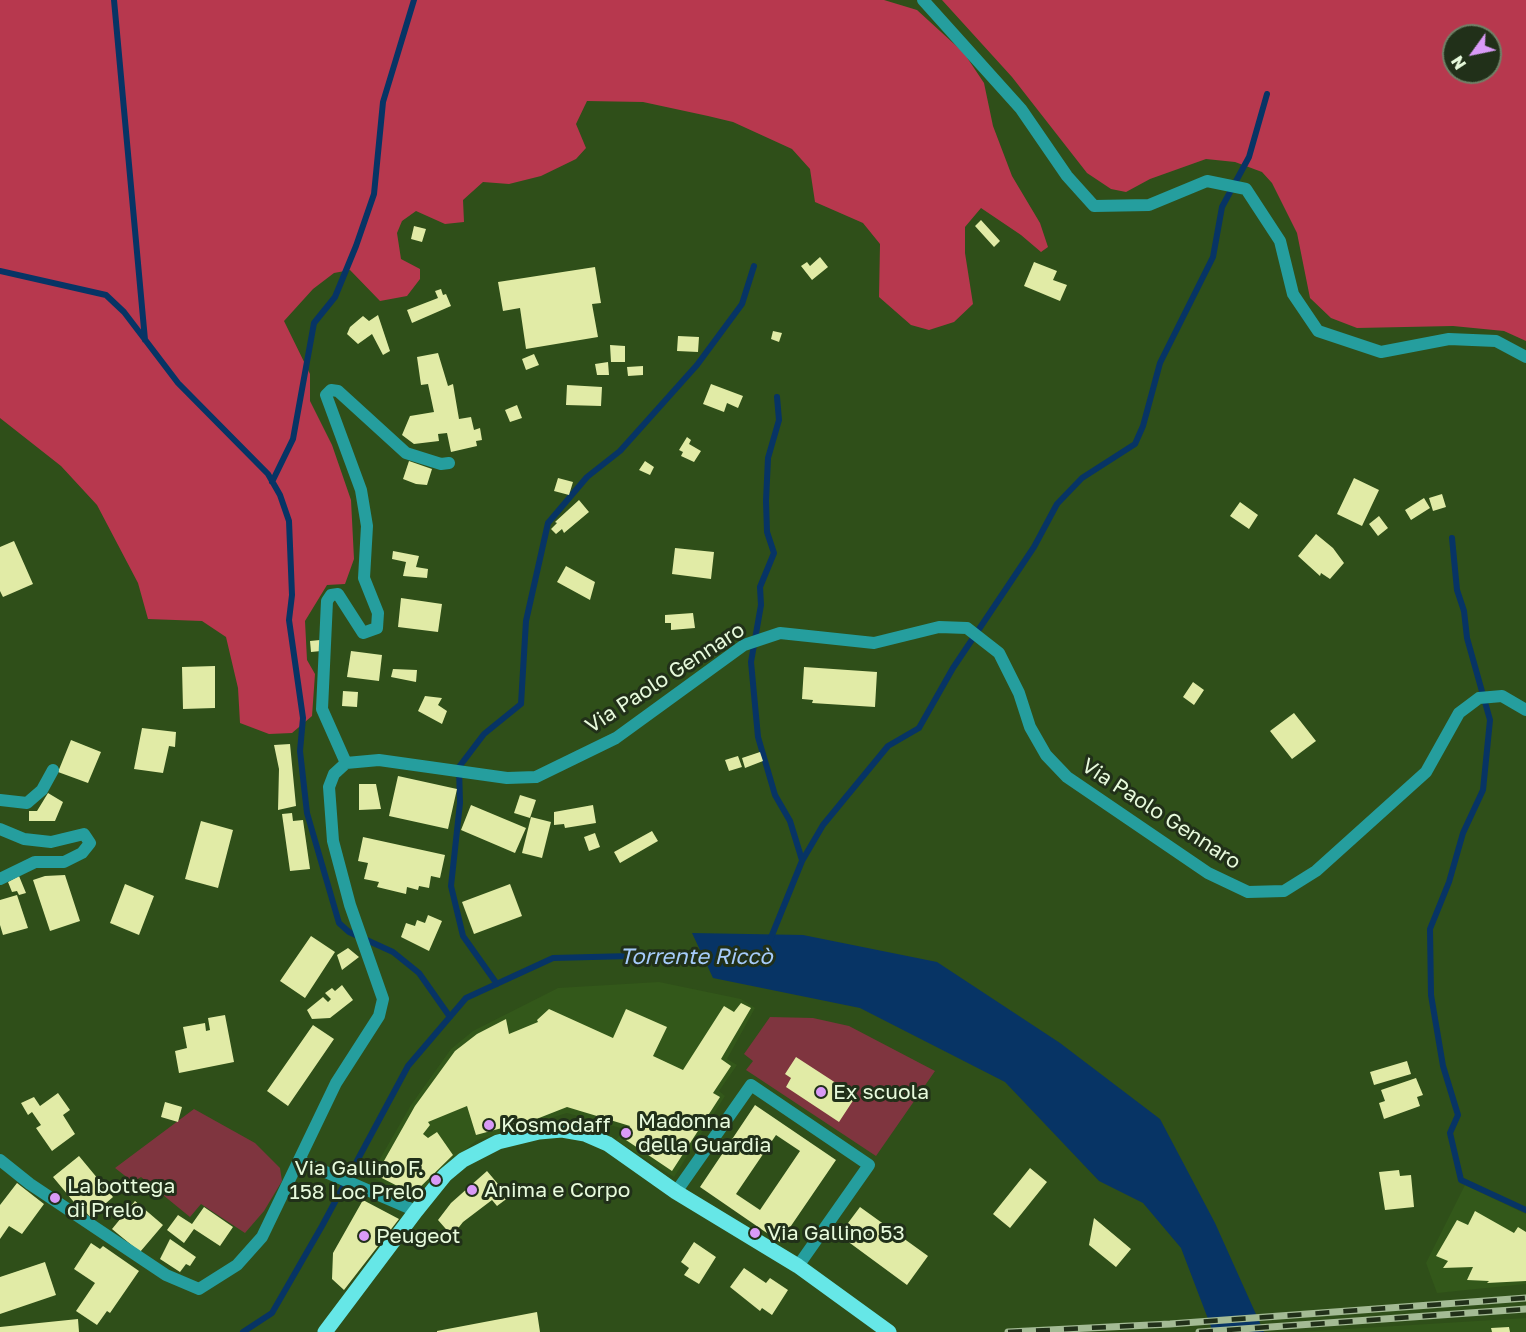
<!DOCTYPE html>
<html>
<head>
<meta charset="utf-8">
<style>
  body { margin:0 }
  #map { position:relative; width:1526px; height:1332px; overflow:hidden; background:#2f4f19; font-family:"Golos Text",sans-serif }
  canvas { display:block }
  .north { position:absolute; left:1442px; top:24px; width:60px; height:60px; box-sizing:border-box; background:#213019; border:2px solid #708167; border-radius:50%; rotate:237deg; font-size:16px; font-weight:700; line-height:24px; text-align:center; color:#e7fadc }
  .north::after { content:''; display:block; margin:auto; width:21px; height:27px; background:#d99af7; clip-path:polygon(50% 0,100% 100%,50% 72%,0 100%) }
</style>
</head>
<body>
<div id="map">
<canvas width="1526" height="1332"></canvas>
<div class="north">N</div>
</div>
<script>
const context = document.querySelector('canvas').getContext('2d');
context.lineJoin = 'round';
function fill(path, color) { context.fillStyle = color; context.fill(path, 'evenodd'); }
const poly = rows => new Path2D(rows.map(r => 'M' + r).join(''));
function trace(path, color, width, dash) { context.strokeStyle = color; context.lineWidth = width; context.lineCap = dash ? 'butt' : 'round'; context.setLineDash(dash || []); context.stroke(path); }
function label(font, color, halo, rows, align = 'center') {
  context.font = font + ' "Golos Text",sans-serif'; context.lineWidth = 6; context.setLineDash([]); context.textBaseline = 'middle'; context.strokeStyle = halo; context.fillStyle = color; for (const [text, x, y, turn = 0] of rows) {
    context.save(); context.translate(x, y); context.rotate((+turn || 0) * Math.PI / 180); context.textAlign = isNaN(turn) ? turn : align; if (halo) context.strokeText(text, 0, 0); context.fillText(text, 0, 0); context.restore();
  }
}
fill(poly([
  [659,982,741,999,755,1008,727,1059,737,1065,719,1091,725,1096,674,1177,616,1140,624,1129,567,1113,477,1140,440,1171,414,1199,370,1176,411,1105,451,1049,473,1031,558,988],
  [1465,1185,1526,1214,1526,1284,1437,1293,1426,1263],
  [1526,1318,1526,1332,1297,1332]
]), '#33581a');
fill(poly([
  [770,1017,813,1018,849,1026,935,1071,876,1156,746,1070,753,1061,744,1054],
  [194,1109,255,1143,280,1168,282,1181,264,1211,245,1233,201,1204,190,1217,141,1177,133,1182,115,1168]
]), '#7f353f');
fill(poly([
  [0,0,884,0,917,10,964,53,984,83,993,126,1012,176,1040,223,1048,247,1041,252,1021,235,981,208,965,227,965,253,973,304,954,322,929,330,911,325,879,297,880,244,863,223,815,202,810,169,792,149,733,122,708,116,643,102,587,101,576,124,586,148,576,159,541,176,509,184,483,182,463,200,464,222,445,224,416,211,402,221,397,233,401,259,420,269,420,279,407,296,380,301,350,270,334,273,313,289,284,321,310,374,310,401,332,445,351,500,354,559,345,584,327,585,305,621,307,660,315,674,312,716,292,733,269,734,240,723,238,688,226,637,202,621,148,619,138,583,97,505,61,466,0,418],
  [942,0,1526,0,1526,341,1504,331,1453,326,1357,328,1331,318,1310,298,1297,233,1272,183,1262,172,1235,162,1206,159,1150,179,1126,192,1111,189,1087,173,1012,77],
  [1454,36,1490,36,1490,72,1454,72]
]), '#b7384e');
fill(poly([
  [692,933,803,935,937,962,1060,1043,1160,1119,1215,1223,1264,1332,1213,1332,1181,1248,1143,1203,1099,1181,1005,1082,860,1008,713,978]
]), '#073465');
trace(poly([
  [114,0,145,340],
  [0,271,106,295,124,312,178,383,268,474,280,495,289,521,292,595,289,620,303,718,300,751,307,813,339,923,349,932,393,952,419,973,450,1017],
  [777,397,779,420,768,458,766,501,767,532,774,553,760,587,761,605,751,662,758,737,775,795,790,821,802,860],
  [272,482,293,439,314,323,335,297,356,246,374,194,383,102,414,0],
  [1452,538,1457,590,1464,611,1467,638,1490,720,1483,790,1463,833,1449,882,1430,929,1431,995,1443,1066,1458,1115,1450,1133,1461,1180,1526,1210],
  [770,940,802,861,823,825,888,746,919,728,953,668,1034,547,1057,504,1082,478,1135,444,1143,426,1160,363,1213,257,1222,207,1249,157,1267,94],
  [497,984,463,936,451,886,460,803,459,767,484,734,521,704,526,621,548,523,587,477,620,451,697,365,742,304,754,266],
  [243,1332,272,1313,322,1226,408,1066,466,998,553,958,708,954]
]), '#073465', 6);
fill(poly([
  [981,220,1000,241,994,247,975,226],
  [414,226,426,229,422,242,411,239],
  [820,257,828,267,812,280,801,266,807,262,810,266],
  [1034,262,1057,271,1053,280,1067,285,1060,301,1024,286],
  [595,267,601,303,592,304,598,337,526,349,520,308,503,311,498,282],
  [441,289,443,295,446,294,451,306,412,323,407,310,438,298,435,291],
  [378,315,390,351,383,355,372,334,358,344,347,334,350,327,363,316,369,321],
  [773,331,782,333,779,342,771,339],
  [678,336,699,337,698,352,677,351],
  [610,345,625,346,625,362,611,362],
  [438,353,448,386,453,384,459,419,471,417,474,430,480,428,482,440,476,441,477,446,451,452,447,433,438,434,439,441,414,444,402,435,410,416,434,412,428,384,421,385,417,357],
  [534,354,539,365,526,370,522,359],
  [608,362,609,375,597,375,595,364],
  [643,366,643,375,628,376,627,367],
  [711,384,743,396,738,408,727,403,724,412,703,404],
  [567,385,602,387,601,406,566,405],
  [517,405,522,418,510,422,505,410],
  [687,437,691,440,689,444,701,451,694,462,681,456,683,452,679,450],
  [409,461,432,469,427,485,416,484,403,479],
  [645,461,654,467,650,475,639,470],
  [558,478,573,482,569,495,554,491],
  [1354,478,1379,490,1362,526,1337,514],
  [1442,494,1446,507,1433,511,1429,498],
  [1424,498,1430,508,1411,520,1405,510],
  [579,500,589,512,564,533,562,529,556,534,551,529,557,523,555,522],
  [1240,502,1258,515,1249,529,1230,516],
  [1379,516,1388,528,1378,536,1369,524],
  [1316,534,1333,548,1344,563,1330,579,1321,573,1320,576,1298,556],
  [14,541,33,584,3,597,0,591,0,547],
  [675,548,714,552,711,579,672,574],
  [393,551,419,556,416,567,428,569,427,578,403,576,406,562,392,559],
  [566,566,595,582,590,600,557,582],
  [401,598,442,604,438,632,398,627],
  [693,613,695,628,671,630,671,623,665,623,665,615],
  [320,640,321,651,311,652,310,641],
  [351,651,382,655,379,681,347,677],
  [215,666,215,708,183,709,182,667],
  [804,667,877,672,875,707,812,703,813,700,802,699],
  [393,669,417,670,416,682,391,677],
  [1193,682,1204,690,1194,705,1183,697],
  [343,691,358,692,357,707,342,706],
  [425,696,442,698,438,705,447,711,442,724,418,711],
  [1294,713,1316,741,1292,759,1270,731],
  [142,728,176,732,175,747,169,746,163,773,134,769],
  [71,740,101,752,88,783,58,772],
  [290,744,296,806,278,810,279,769,274,745],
  [760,752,763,761,745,768,742,758],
  [738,756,742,767,729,771,725,760],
  [398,776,457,789,448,829,389,816],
  [359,784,376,784,381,809,359,810],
  [48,793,63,802,55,821,29,821,29,811,37,811],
  [520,795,536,800,530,818,514,813],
  [471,805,526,828,515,853,461,830],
  [593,805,596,823,565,828,564,824,554,825,554,812],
  [292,813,293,821,303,820,310,869,290,871,282,814],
  [531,817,551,822,542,858,522,853],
  [201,821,233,830,218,888,185,879],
  [652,831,658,841,620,863,614,852],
  [595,833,600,847,589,851,584,837],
  [363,837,445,855,440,878,431,876,429,888,419,886,418,890,407,887,406,894,377,887,379,882,364,879,368,863,358,861],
  [65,875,80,921,50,931,33,880,45,876],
  [19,876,26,893,19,895,17,891,12,892,8,882],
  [125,884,154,896,139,935,110,923],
  [510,884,522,916,474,934,462,902],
  [17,895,28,928,3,935,0,925,0,900],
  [428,915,442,921,429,951,401,937,406,923,415,926,417,920,425,923],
  [311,936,335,952,305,998,280,981],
  [348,948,359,957,342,970,337,955],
  [342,985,353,1000,330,1018,312,1019,307,1010,323,997,328,1002,331,999,325,993,332,988,335,991],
  [741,1003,751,1008,721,1059,731,1066,713,1093,720,1097,672,1171,623,1138,630,1126,567,1107,539,1118,476,1135,467,1106,428,1122,430,1125,423,1134,428,1138,437,1132,453,1155,413,1194,376,1175,415,1106,455,1051,477,1034,506,1019,509,1034,538,1022,537,1020,549,1009,613,1038,626,1009,667,1027,653,1056,683,1070,724,1006,734,1012],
  [225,1015,234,1062,179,1073,175,1051,187,1048,183,1027,205,1023,206,1031,210,1030,208,1018],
  [313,1025,334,1039,288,1106,267,1091],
  [796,1057,856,1096,839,1122,786,1087,791,1078,785,1074],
  [1407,1061,1411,1074,1374,1085,1370,1072],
  [1416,1078,1423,1095,1417,1097,1420,1106,1384,1119,1379,1103,1385,1101,1381,1090],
  [58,1093,70,1110,63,1115,75,1134,52,1151,36,1128,41,1125,32,1112,28,1115,21,1103,34,1097,40,1106],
  [165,1102,182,1107,178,1122,161,1117],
  [755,1105,836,1160,780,1242,700,1187],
  [776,1135,800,1151,760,1210,736,1194],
  [79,1156,113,1197,90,1217,80,1205,78,1207,53,1177],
  [1030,1168,1047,1182,1010,1228,993,1214],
  [1399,1170,1400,1176,1411,1175,1414,1207,1385,1210,1379,1172],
  [487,1171,509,1197,497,1206,492,1200,463,1222,452,1236,438,1220,451,1203],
  [17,1183,44,1204,22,1234,9,1226,0,1239,0,1205],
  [363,1200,399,1219,344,1290,332,1279,333,1253],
  [135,1201,163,1225,140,1252,112,1229],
  [204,1207,233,1227,220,1246,194,1229,184,1243,167,1230,178,1215,192,1224],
  [860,1207,928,1256,907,1285,839,1235],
  [1475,1211,1514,1233,1518,1227,1526,1232,1526,1281,1487,1283,1489,1281,1467,1280,1473,1267,1443,1268,1448,1261,1436,1256,1457,1220,1468,1225],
  [1094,1218,1131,1249,1116,1267,1089,1245],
  [170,1239,196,1257,190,1266,186,1264,180,1272,160,1259],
  [694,1242,716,1257,699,1284,684,1275,689,1268,681,1262],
  [91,1243,100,1249,103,1246,139,1271,110,1313,107,1311,97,1325,76,1311,95,1283,74,1269],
  [45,1262,56,1295,0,1314,0,1277],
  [744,1268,766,1283,770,1278,788,1290,772,1315,762,1308,760,1311,730,1287],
  [537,1312,540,1332,437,1332,437,1331],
  [78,1319,79,1332,0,1332,0,1327],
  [1509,1327,1510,1332,1492,1332,1491,1328]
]), '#e1eba6');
trace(poly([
  [923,0,1021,109,1067,176,1094,206,1149,205,1207,181,1246,189,1280,241,1293,294,1318,331,1381,352,1449,339,1496,341,1526,357],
  [346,763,322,709,327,601,331,595,338,594,363,633,377,628,378,613,364,578,367,526,361,490,326,395,331,390,338,391,406,453,441,464,449,463],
  [0,800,27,803,42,790,53,770],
  [0,829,24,839,51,842,84,834,90,843,82,853,64,862,35,862,0,879],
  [0,1160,30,1184,166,1275,199,1289,237,1265,262,1237,336,1083,379,1016,383,999,350,905,333,841,329,787,334,774,346,763,379,760,507,778,536,777,616,738,744,645,780,633,874,643,939,627,967,628,999,653,1019,693,1030,727,1046,755,1067,777,1208,873,1248,892,1284,891,1316,871,1426,772,1459,713,1479,698,1502,696,1526,710],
  [300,1161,416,1211],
  [676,1192,751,1085,869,1165,798,1266]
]), '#259e9e', 12);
trace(poly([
  [325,1332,416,1211,445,1175,463,1160,498,1142,539,1132,562,1130,585,1134,608,1144,676,1192,798,1266,889,1332]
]), '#66e7e7', 15);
const rail = poly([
  [1008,1332,1170,1324,1526,1298],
  [1199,1332,1526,1309]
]);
trace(rail, '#a4bb95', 7);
trace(rail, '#213019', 4.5, [14]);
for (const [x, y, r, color] of [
  [821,1092,6,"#d99af7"],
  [489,1125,6,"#d99af7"],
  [626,1133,6,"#d99af7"],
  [436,1180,6,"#d99af7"],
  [472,1190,6,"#d99af7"],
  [55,1198,6,"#d99af7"],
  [755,1233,6,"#d99af7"],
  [364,1236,6,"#d99af7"]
]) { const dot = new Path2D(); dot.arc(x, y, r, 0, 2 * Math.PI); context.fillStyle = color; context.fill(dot); trace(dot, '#213019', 2); }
label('21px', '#e7fadc', '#213019', [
  ["Via Paolo Gennaro",665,678,-33],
  ["Via Paolo Gennaro",1161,814,33]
]);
label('21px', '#e7fadc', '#213019', [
  ["Ex scuola",833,1092],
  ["Madonna",638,1121],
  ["della Guardia",638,1145],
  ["Kosmodaff",501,1125],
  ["Via Gallino F.",424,1168,"right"],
  ["158 Loc Prelo",424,1192,"right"],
  ["La bottega",67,1186],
  ["di Prelo",67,1210],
  ["Anima e Corpo",484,1190],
  ["Via Gallino 53",767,1233],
  ["Peugeot",376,1236]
], 'left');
label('italic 22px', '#a6cbfa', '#213019', [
  ["Torrente Riccò",696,957]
]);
</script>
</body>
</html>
